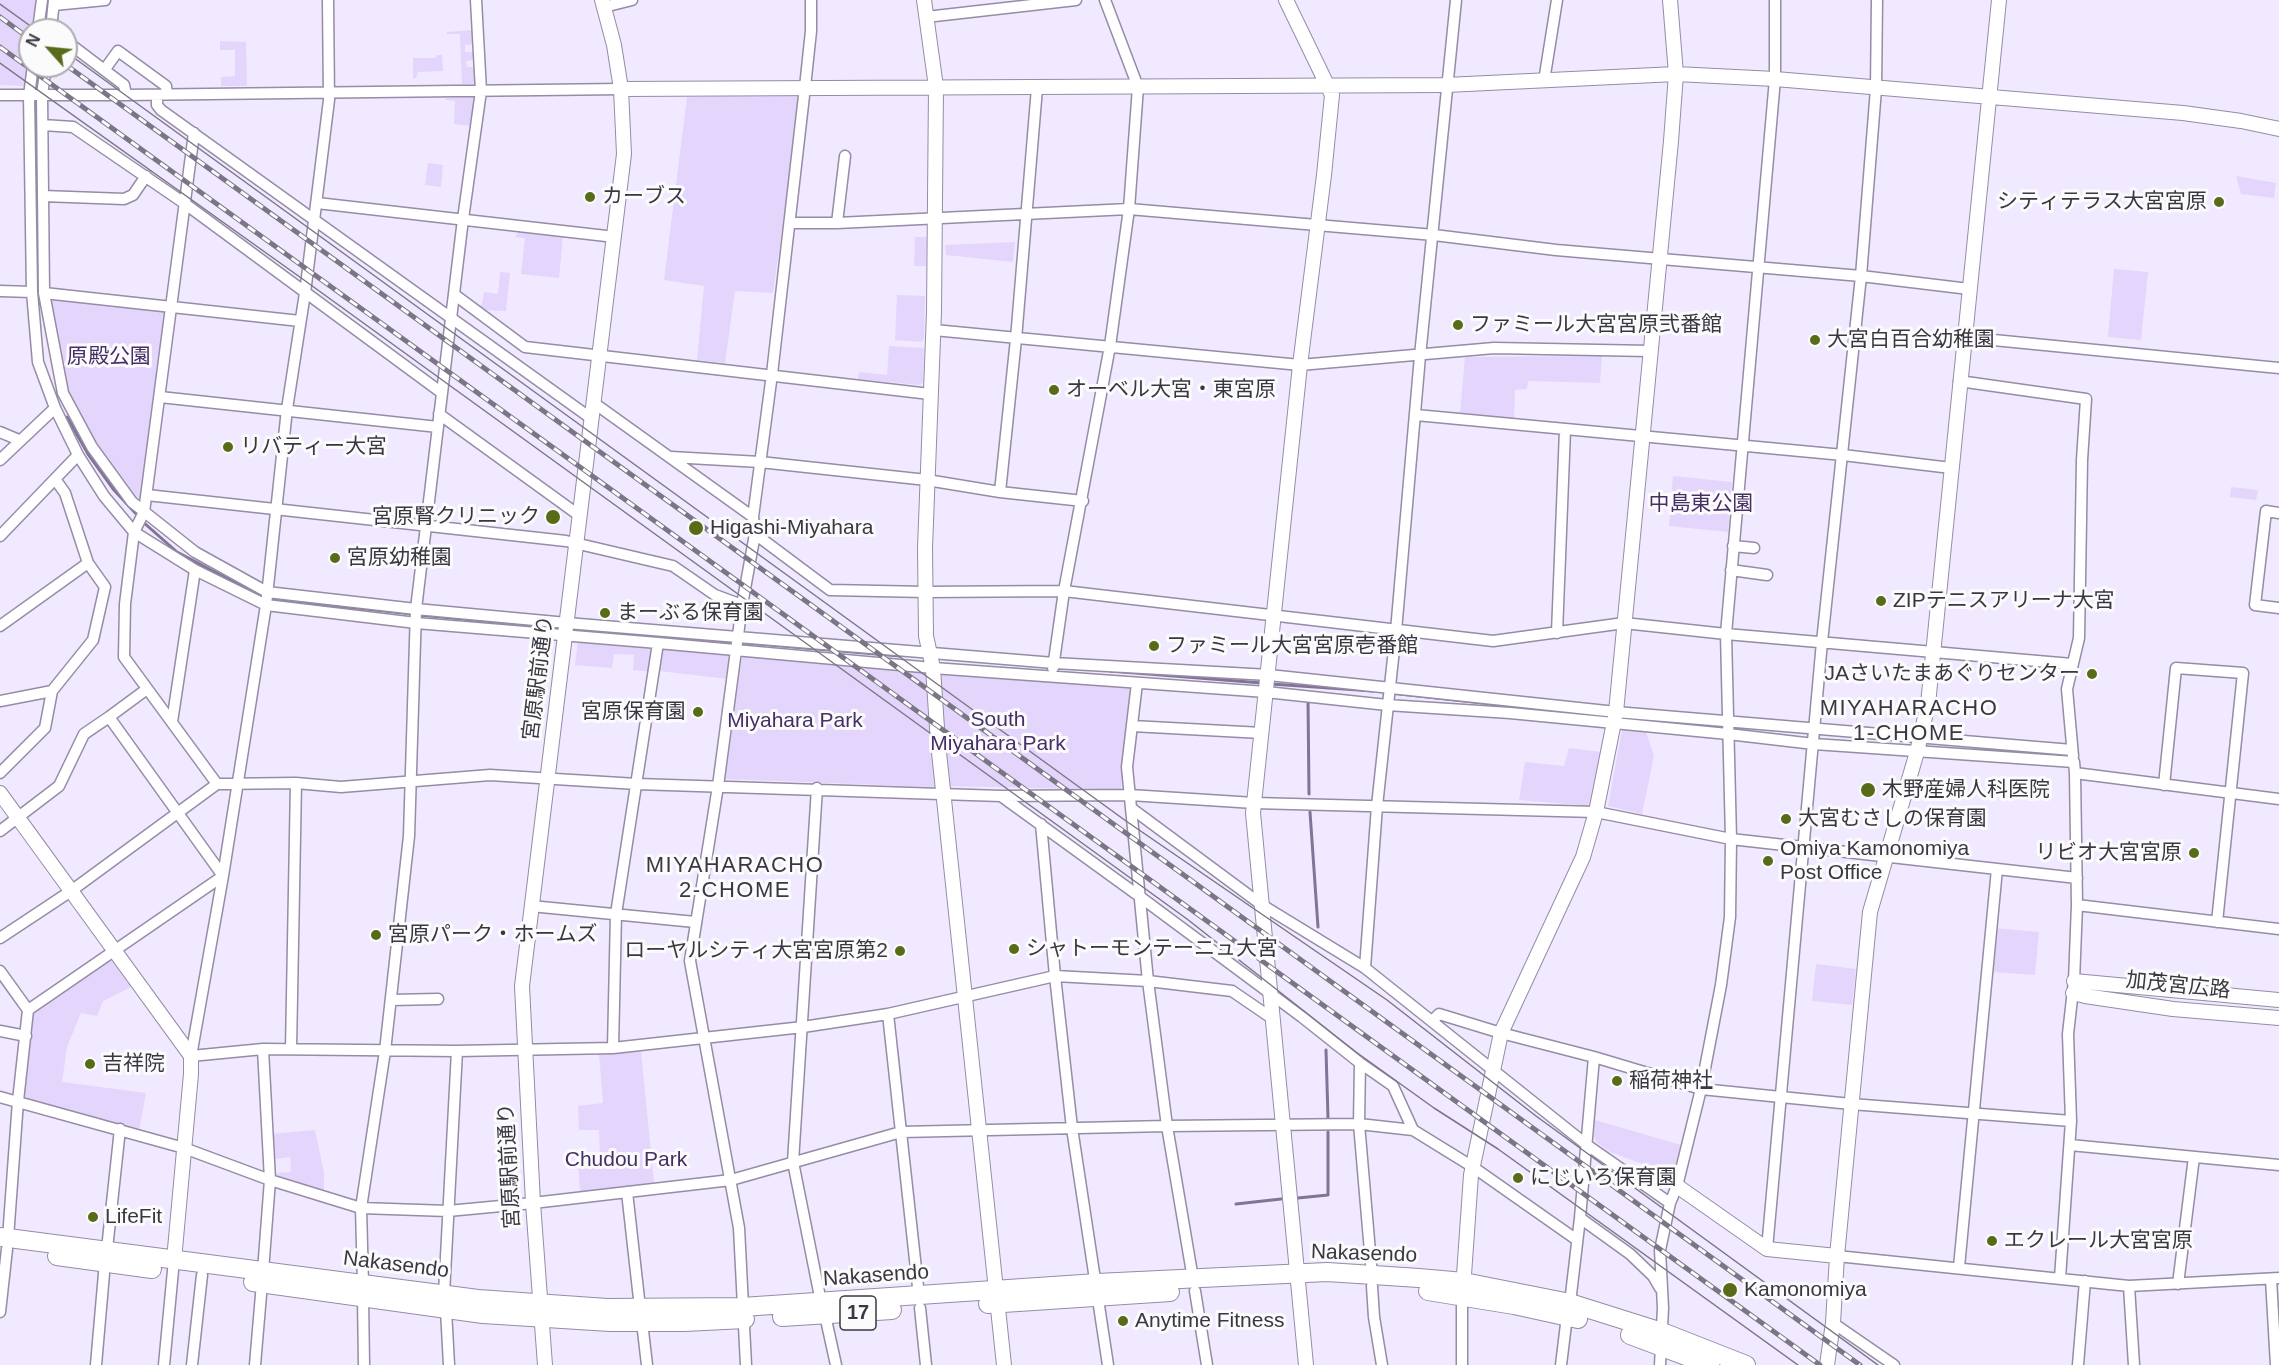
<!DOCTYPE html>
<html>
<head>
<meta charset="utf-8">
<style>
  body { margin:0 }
  #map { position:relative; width:2279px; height:1365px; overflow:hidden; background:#f1e9ff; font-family:Arial,sans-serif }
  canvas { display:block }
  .north { position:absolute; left:18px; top:18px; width:60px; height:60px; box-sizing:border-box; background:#fbfbfb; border:2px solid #aeadb1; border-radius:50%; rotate:297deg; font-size:16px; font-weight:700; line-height:24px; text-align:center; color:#3b3742 }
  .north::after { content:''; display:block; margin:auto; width:21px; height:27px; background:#586b18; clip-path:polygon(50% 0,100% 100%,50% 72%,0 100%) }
</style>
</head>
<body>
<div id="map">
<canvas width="2279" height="1365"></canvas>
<div class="north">N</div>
</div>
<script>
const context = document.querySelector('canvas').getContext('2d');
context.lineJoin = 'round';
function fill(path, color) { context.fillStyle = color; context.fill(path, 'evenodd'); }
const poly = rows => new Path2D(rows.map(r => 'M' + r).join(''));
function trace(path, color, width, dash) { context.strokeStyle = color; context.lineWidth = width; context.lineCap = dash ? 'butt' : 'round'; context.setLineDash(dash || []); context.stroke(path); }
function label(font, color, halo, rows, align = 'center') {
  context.font = font + ' Arial,"Noto Sans JP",sans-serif'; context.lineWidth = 6; context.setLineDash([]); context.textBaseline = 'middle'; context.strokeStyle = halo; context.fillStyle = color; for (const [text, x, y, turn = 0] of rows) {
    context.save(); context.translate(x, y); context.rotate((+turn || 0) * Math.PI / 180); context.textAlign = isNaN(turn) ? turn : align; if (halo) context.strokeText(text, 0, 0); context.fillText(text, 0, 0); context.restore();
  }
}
fill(poly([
  [0,0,39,0,34,30,30,30,30,55,25,86,0,85],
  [473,30,474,44,465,45,465,52,474,52,474,60,466,61,467,67,475,67,475,81,473,84,462,84,460,34,447,34,447,32],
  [220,41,246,42,247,86,221,86,221,77,235,76,235,50,220,50],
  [437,55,442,55,443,71,418,72,416,78,413,78,413,58,436,58],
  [801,94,773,293,735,291,725,363,697,360,704,286,664,280,687,97],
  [471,97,475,99,472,126,454,124,455,101,446,100,446,98],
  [428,163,443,165,441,187,425,185],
  [2236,176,2276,183,2274,198,2241,194],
  [519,231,563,236,559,278,521,274,525,238,515,237],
  [915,237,927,237,926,266,914,266],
  [1015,242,1013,262,946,255,945,245],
  [2114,269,2148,272,2141,340,2108,337],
  [500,272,510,273,506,311,482,310,477,305,482,305,484,292,498,294],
  [897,295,925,296,924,339,921,342,895,340],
  [52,299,165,311,141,506,94,447,65,391,54,342],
  [889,346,924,348,923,382,920,385,858,379,859,372,887,375],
  [1602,356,1600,383,1528,381,1527,389,1515,390,1514,419,1460,414,1465,357],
  [1673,476,1732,482,1728,532,1669,526],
  [2231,487,2258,490,2256,500,2230,497],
  [578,640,651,646,655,651,653,672,633,670,634,655,614,654,612,668,575,665],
  [666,647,728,653,731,656,728,679,659,671,662,651],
  [742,656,925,672,935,787,725,779],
  [938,674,1130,687,1121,790,947,786],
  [1622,730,1646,732,1654,756,1642,814,1608,806],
  [1569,748,1601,752,1592,806,1519,800,1525,762,1564,766],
  [1995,928,2039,932,2035,975,1991,972],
  [110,956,131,987,103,1001,97,1016,81,1013,67,1047,62,1082,146,1093,139,1131,27,1099,24,1094,31,1013],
  [1816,964,1856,969,1852,1005,1812,1001],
  [641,1051,654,1183,580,1192,578,1162,600,1160,599,1130,579,1130,578,1106,603,1103,599,1054],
  [1595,1120,1681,1145,1673,1175,1610,1152,1596,1142,1593,1133],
  [315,1130,324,1172,324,1193,279,1177,276,1173,291,1172,290,1157,275,1159,273,1134]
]), '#e4d5fc');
trace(poly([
  [67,417,88,454,114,490,139,517],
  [143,522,177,552,264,598],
  [270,599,413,614],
  [419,615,562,628],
  [569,628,900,656],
  [1110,671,1262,683],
  [1271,684,1373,691],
  [1391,693,1611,717],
  [1308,700,1309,794],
  [1310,812,1318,927],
  [1326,1050,1328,1118],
  [1298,1198,1328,1195,1328,1132],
  [1236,1204,1281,1199]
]), '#817496', 3);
const minor = poly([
  [328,0,329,100,305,293,287,409,266,605,223,876,191,1056,263,1049,457,1051,613,1048,803,1027,888,1014,1055,976,1148,981,1232,991,1273,1019],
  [54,5,105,0],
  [604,7,632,0],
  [926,17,1076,0],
  [38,30,42,0],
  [51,30,54,0],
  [66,41,124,85,126,95],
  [33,66,29,95,32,292,38,362,55,408,78,455,104,496,134,532,195,570,266,605,416,623,658,643],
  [46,66,42,95,44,293,63,393,92,447,132,502,195,552,267,592,416,609,567,623,1054,663,1269,675,1616,712,2072,750],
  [105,69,118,51,166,86,167,94],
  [1544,81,1557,0],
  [0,95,126,95,621,89],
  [157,95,157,105,161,110,592,419],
  [43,125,73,127,184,203,442,393],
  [194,133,144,512,134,532,125,604,124,657,217,784],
  [43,196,124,199,133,195,146,176],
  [317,203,615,237],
  [790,223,837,223,1129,209,1434,235,1556,250,1861,276,1969,289],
  [837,223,845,156],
  [0,291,32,292],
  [44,293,300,321],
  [455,295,525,347,930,394],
  [934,330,1300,365,1494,348,1650,351],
  [1963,337,2279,368],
  [1959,381,2086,399,2082,460,2079,638,2067,689,2073,756],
  [160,397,438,427],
  [594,403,753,517],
  [439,414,580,516],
  [1416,415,1843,455,1951,468],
  [0,432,19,440],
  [671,457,760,462,927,480,1000,492,1083,501],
  [0,460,55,408],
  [1000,492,1016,339,1037,88],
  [147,495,566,541,673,566,715,595,742,605],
  [2279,513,2266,511,2255,605,2279,608],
  [755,534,830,590,926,592,1064,591,1493,641,1624,623,1726,634,2072,664],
  [0,536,78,455],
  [1733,546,1754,548],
  [1731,570,1767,575],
  [0,626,88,563],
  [1557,633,1565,430],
  [1053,668,1064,591,1110,346,1129,209,1138,87,1105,0],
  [1137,683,1127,767,1148,981,1167,1126,1193,1279],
  [0,701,52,691],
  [172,722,195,570],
  [1132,726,1262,733],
  [0,773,45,728,52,691,93,640,105,587,88,563,65,493,55,479],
  [2164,785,2176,668,2243,673,2217,922],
  [817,788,793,1162,821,1302],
  [1001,796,1139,896,1302,1017,1360,1063,1393,1086,1413,1130],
  [1131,808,1262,905,1365,968,1587,1145,1670,1203],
  [1041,824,1055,976,1072,1128,1108,1365],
  [0,831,59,786,84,734,109,717],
  [2077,905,2279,929],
  [531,906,695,922],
  [0,938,71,891,217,784,296,783,341,787,490,775,637,784,1001,796,1130,795,1254,803,1596,812,1731,839,2077,878],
  [1365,968,1377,806,1396,631,1420,356,1456,0],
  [0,971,28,1010,18,1101,8,1238],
  [391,1000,438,999],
  [28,1010,223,876,109,717,147,689],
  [888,1014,919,1296],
  [1432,1021,1439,1014,1501,1033,1594,1057,1701,1089,1721,985,1730,917,1731,839,1726,634,1775,79,1775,0],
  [0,1031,26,1036],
  [613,1048,616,914,658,643,933,668,1266,692,1387,705,1510,713,1728,734,1814,744,2074,762,2075,773,2279,799],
  [263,1049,270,1180,263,1271],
  [291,1049,296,783],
  [1360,1063,1359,1124,1372,1275],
  [0,1097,184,1148,270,1180,361,1208,448,1211,533,1203,731,1180,901,1132,1167,1126,1359,1124,1413,1130,1473,1167,1577,1240],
  [2070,1145,2279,1165],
  [627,1192,640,1308],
  [1580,1218,1630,1254,1653,1276,1660,1288],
  [107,1249,120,1129],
  [1767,1249,1822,642,1861,276,1876,89,1877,0],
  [1837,1256,2129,1286,2279,1278],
  [1959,1267,1997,869],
  [2060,1278,2071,1121],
  [2271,1279,2276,1365],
  [363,1284,361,1208,385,1051,409,836,416,609,463,219,481,91,476,0],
  [2178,1284,2194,1157],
  [1372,1286,1374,1317,1382,1365],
  [2129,1286,2134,1365],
  [1195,1291,1207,1365],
  [444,1294,457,1051],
  [363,1298,364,1365],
  [1570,1303,1580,1218,1594,1057],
  [920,1308,926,1365],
  [446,1310,449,1365],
  [0,1312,7,1249],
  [825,1315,836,1365],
  [642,1322,647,1365],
  [1833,1323,1894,1365],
  [96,1365,105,1262],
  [164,1365,174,1260],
  [192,1365,202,1275],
  [255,1365,262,1283],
  [746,1365,739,1228,690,961,718,786,742,605,755,534,753,517,772,374,805,87,811,31,811,0],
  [1462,1365,1462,1295],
  [1561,1365,1567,1316],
  [1660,1365,1663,1308,1660,1250,1670,1203,1677,1186,1701,1089,1851,1104,2071,1121,2068,1034,2074,981,2077,905,2075,773],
  [2078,1365,2085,1281]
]);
const tertiary = poly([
  [924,0,936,87,934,312,925,548,926,636,933,668,938,743,1004,1365],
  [1286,0,1332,95,1324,175,1300,365,1253,813,1306,1365],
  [621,89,1446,85,1676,74,1775,79,2183,113,2241,121,2279,129],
  [0,793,191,1056,191,1074,174,1260],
  [2074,981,2279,1000],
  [2073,993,2085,996,2173,1009,2279,1018],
  [1677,1186,1767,1249,1837,1256,1870,912,1917,752,1928,704,1999,0],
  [1463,1289,1471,1175,1501,1033,1583,857,1596,812,1616,712,1671,141,1676,74,1670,0],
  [545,1365,533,1203,522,986,624,154,621,89,614,45,602,0],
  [1827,1365,1833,1323,1837,1256]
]);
const trunk = poly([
  [0,1237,478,1299,607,1308,742,1307,1097,1283,1327,1272,1419,1278,1464,1282,1570,1303,1662,1332,1746,1365],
  [57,1256,152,1269],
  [253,1282,483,1314,610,1322,684,1322,745,1319],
  [1428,1291,1514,1305,1578,1319],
  [988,1304,1170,1292],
  [782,1317,892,1310],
  [1630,1335,1710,1365]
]);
trace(minor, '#958ca5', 13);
trace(tertiary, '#958ca5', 16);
trace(trunk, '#958ca5', 20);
trace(minor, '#fff', 10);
trace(tertiary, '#fff', 14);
trace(trunk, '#fff', 18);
trace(poly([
  [0,4,36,30],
  [66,52,1126,821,1387,1000,1536,1116,1878,1365],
  [0,63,304,280,1187,919,1356,1052,1434,1108,1498,1149,1798,1365]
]), '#7b7685', 1.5);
const rail = poly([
  [0,17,30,39],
  [0,47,1820,1365],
  [66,65,1860,1365]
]);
trace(rail, '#7b7685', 5);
trace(rail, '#fbfbfb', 3, [9]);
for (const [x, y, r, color] of [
  [590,197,6,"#586b18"],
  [2219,202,6,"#586b18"],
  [1458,325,6,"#586b18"],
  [1815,340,6,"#586b18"],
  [1054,390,6,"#586b18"],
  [228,447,6,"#586b18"],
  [553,517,8,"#586b18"],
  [696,528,8,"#586b18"],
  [335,558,6,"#586b18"],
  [1881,601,6,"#586b18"],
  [605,613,6,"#586b18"],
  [1154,646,6,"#586b18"],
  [2092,674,6,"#586b18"],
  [698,712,6,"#586b18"],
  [1868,790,8,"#586b18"],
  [1786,819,6,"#586b18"],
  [2194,853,6,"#586b18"],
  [1768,861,6,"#586b18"],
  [376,935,6,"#586b18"],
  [1014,949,6,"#586b18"],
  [900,951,6,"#586b18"],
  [90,1064,6,"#586b18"],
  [1617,1081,6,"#586b18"],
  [1518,1178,6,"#586b18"],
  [93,1217,6,"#586b18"],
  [1992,1241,6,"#586b18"],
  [1730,1290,8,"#586b18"],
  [1123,1321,6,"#586b18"]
]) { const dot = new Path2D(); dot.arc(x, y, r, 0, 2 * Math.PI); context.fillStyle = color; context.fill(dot); trace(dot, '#fbfbfb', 2); }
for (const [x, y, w] of [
  [858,1313,36]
]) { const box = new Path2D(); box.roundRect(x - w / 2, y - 17, w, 34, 4.5); context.fillStyle = '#fbfbfb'; context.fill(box); trace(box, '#3b3742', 1.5); }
label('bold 20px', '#3b3742', null, [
  ["17",858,1313]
]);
label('21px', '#3b3742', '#fbfbfb', [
  ["カーブス",602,197],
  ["シティテラス大宮宮原",2207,202,"right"],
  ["ファミール大宮宮原弐番館",1470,325],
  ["大宮白百合幼稚園",1827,340],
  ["オーベル大宮・東宮原",1066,390],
  ["リバティー大宮",240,447],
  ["宮原腎クリニック",540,517,"right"],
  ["Higashi-Miyahara",710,528],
  ["宮原幼稚園",347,558],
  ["ZIPテニスアリーナ大宮",1893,601],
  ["まーぶる保育園",617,613],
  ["ファミール大宮宮原壱番館",1166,646],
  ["JAさいたまあぐりセンター",2080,674,"right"],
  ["宮原保育園",686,712,"right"],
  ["木野産婦人科医院",1882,790],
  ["大宮むさしの保育園",1798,819],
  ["Omiya Kamonomiya",1780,849],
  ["Post Office",1780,873],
  ["リビオ大宮宮原",2182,853,"right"],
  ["宮原パーク・ホームズ",388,935],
  ["シャトーモンテーニュ大宮",1026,949],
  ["ローヤルシティ大宮宮原第2",888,951,"right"],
  ["吉祥院",102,1064],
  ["稲荷神社",1629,1081],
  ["にじいろ保育園",1530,1178],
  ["LifeFit",105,1217],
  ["エクレール大宮宮原",2004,1241],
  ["Kamonomiya",1744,1290],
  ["Anytime Fitness",1135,1321]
], 'left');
label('21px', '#462e66', '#fbfbfb', [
  ["原殿公園",109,357],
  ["中島東公園",1701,504],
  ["South",998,720],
  ["Miyahara Park",998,744],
  ["Miyahara Park",795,721],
  ["Chudou Park",626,1160]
]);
label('21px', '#3b3742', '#fbfbfb', [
  ["宮原駅前通り",539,678,-83],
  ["加茂宮広路",2178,986,6],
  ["宮原駅前通り",510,1166,-93],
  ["Nakasendo",1364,1254,2],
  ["Nakasendo",396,1265,7],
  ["Nakasendo",876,1276,-4]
]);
context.letterSpacing = '1.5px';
label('22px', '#3b3742', '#fbfbfb', [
  ["MIYAHARACHO",1909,709],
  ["1-CHOME",1909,734],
  ["MIYAHARACHO",735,866],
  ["2-CHOME",735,891]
]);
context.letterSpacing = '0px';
</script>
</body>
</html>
